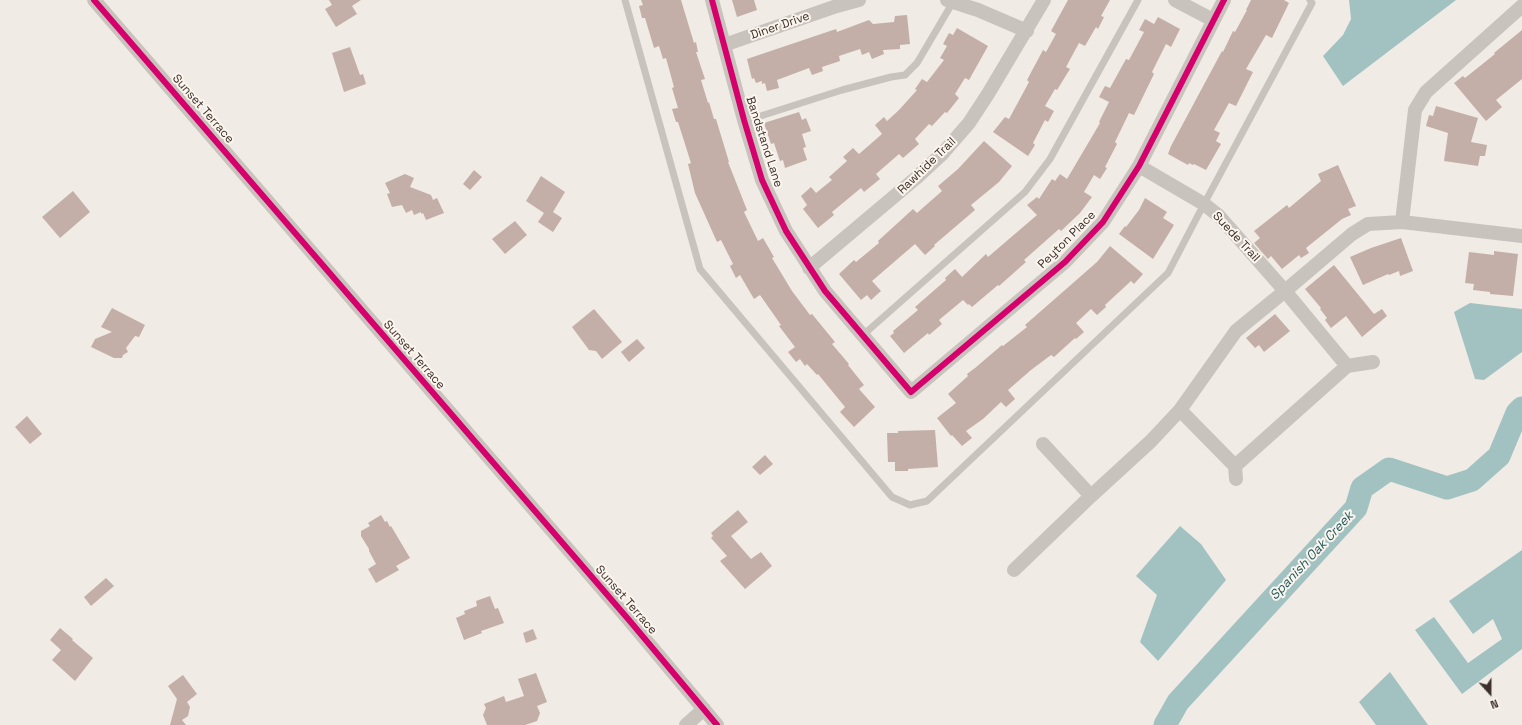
<!DOCTYPE html>
<html>
<head>
<meta charset="utf-8">
<style>
  body { margin:0 }
  #map { position:relative; width:1522px; height:725px; overflow:hidden; background:#f0ebe5; font-family:"Space Grotesk",sans-serif }
  canvas { display:block }
  .north { position:absolute; left:1470px; top:673px; width:40px; height:40px; -webkit-text-stroke:3px #fbf5ee; paint-order:stroke; rotate:159deg; font-size:11px; font-weight:700; line-height:16px; text-align:center; color:#3b302b }
  .north::after { content:''; display:block; margin:auto; width:14px; height:18px; background:#3b302b; clip-path:polygon(50% 0,100% 100%,50% 72%,0 100%) }
</style>
</head>
<body>
<div id="map">
<canvas width="1522" height="725"></canvas>
<div class="north">N</div>
</div>
<script>
const context = document.querySelector('canvas').getContext('2d');
context.lineJoin = 'round';
function fill(path, color) { context.fillStyle = color; context.fill(path, 'evenodd'); }
const poly = rows => new Path2D(rows.map(r => 'M' + r).join(''));
function trace(path, color, width, dash) { context.strokeStyle = color; context.lineWidth = width; context.lineCap = dash ? 'butt' : 'round'; context.setLineDash(dash || []); context.stroke(path); }
function label(font, color, halo, rows, align = 'center') {
  context.font = font + ' "Space Grotesk",sans-serif'; context.lineWidth = 4; context.setLineDash([]); context.textBaseline = 'middle'; context.strokeStyle = halo; context.fillStyle = color; for (const [text, x, y, turn = 0] of rows) {
    context.save(); context.translate(x, y); context.rotate((+turn || 0) * Math.PI / 180); context.textAlign = isNaN(turn) ? turn : align; if (halo) context.strokeText(text, 0, 0); context.fillText(text, 0, 0); context.restore();
  }
}
fill(poly([
  [1349,0,1456,0,1343,86,1323,56,1343,35,1351,19],
  [1470,303,1522,309,1522,352,1484,380,1475,379,1454,312],
  [1180,526,1201,544,1226,580,1158,661,1140,642,1157,595,1136,576],
  [1522,550,1522,649,1462,694,1415,630,1434,617,1468,663,1502,639,1493,619,1473,634,1449,601],
  [1390,672,1428,725,1376,725,1359,702]
]), '#a1c2c1');
trace(poly([
  [1165,725,1178,702,1356,508,1362,488,1389,469,1447,488,1472,480,1499,456,1517,413,1522,408]
]), '#a1c2c1', 23);
fill(poly([
  [329,0,361,0,352,6,357,14,336,27,325,9,332,5],
  [641,0,681,0,694,43,696,42,698,52,696,52,705,79,701,80,708,103,709,102,714,119,716,119,729,162,728,162,747,210,744,212,758,241,763,238,774,257,772,258,792,291,810,315,812,314,835,342,832,344,849,364,848,365,864,385,859,389,875,407,854,427,840,412,845,407,818,374,817,375,807,364,805,366,800,359,796,362,788,352,795,347,779,326,781,325,760,295,754,299,740,275,736,278,730,266,733,264,721,240,717,242,695,193,688,164,691,163,678,122,676,122,672,109,678,108,672,88,674,87,666,58,663,59,659,46,654,48,645,18,642,18,639,6,643,5],
  [732,0,754,0,757,10,737,17],
  [1068,0,1110,0,1101,16,1104,17,1098,29,1096,27,1085,46,1079,43,1066,67,1070,69,1057,90,1055,89,1045,106,1054,111,1048,122,1045,120,1033,143,1035,145,1028,156,993,132,1005,117,1009,119,1029,82,1027,80,1043,50,1046,52,1056,34,1051,31],
  [1251,0,1284,0,1289,3,1272,38,1266,35,1246,69,1253,72,1236,106,1229,103,1214,130,1220,133,1216,141,1221,144,1206,170,1194,164,1193,165,1189,163,1188,165,1168,154,1171,146,1222,51,1223,52,1233,31,1235,32,1247,10,1246,10],
  [907,15,910,44,900,45,900,49,883,50,884,54,872,59,869,52,862,55,860,49,839,56,840,61,822,67,823,71,812,75,809,68,777,80,779,88,767,91,765,83,762,84,762,81,756,83,754,78,752,79,747,59,836,29,837,32,869,20,873,24,894,22,895,16],
  [1158,17,1180,29,1171,47,1166,44,1152,72,1154,74,1134,115,1129,113,1115,142,1117,144,1105,167,1107,168,1100,179,1094,175,1084,192,1092,197,1080,213,1061,231,1059,229,1024,260,1026,262,999,286,998,285,972,307,969,304,968,305,963,300,939,320,942,324,929,335,928,333,904,353,890,336,894,333,893,331,918,310,915,307,946,280,945,278,955,269,962,277,986,254,988,257,1037,215,1027,205,1037,197,1039,199,1052,179,1055,181,1060,174,1067,179,1100,123,1099,122,1109,102,1099,97,1105,86,1110,88,1126,59,1129,60,1144,32,1139,30,1145,19,1154,24],
  [957,28,988,46,969,80,965,78,955,94,959,98,947,113,945,112,932,126,929,124,915,139,919,144,903,158,899,154,876,174,880,179,864,192,861,188,832,212,834,215,818,228,803,209,807,205,801,196,811,187,816,193,832,180,829,177,847,161,843,157,853,148,859,154,882,134,875,125,884,117,887,121,899,110,917,90,915,89,922,79,927,82,944,60,940,58,947,46,943,44,949,33,953,35],
  [1522,30,1522,79,1496,100,1502,107,1486,121,1454,83,1463,76,1465,78,1495,54,1494,53],
  [350,47,360,75,363,74,366,84,344,92,332,53],
  [1436,106,1478,118,1471,142,1487,145,1485,156,1480,156,1478,166,1444,161,1448,133,1426,126,1429,115,1433,116],
  [799,112,802,120,806,118,811,131,802,134,806,147,803,148,807,160,785,168,783,160,780,161,774,143,771,144,764,123],
  [984,141,1012,166,999,182,971,205,975,210,934,245,935,246,925,255,915,244,872,281,881,291,871,300,867,295,861,300,839,274,854,260,856,262,879,243,878,241,913,209,917,213,942,191,938,186,958,169],
  [1338,165,1356,206,1348,209,1351,215,1342,219,1306,248,1309,253,1301,258,1299,255,1282,269,1271,256,1268,259,1254,243,1260,238,1254,231,1287,205,1289,208,1321,181,1318,174],
  [474,170,482,177,470,190,463,184],
  [405,174,414,178,410,187,431,195,433,200,437,198,444,213,426,220,423,213,421,214,421,212,414,215,412,210,406,213,402,205,392,207,387,194,390,193,385,183],
  [541,176,565,192,553,212,562,218,553,232,538,222,544,213,526,201],
  [73,191,90,212,60,238,42,217],
  [1145,198,1167,212,1163,218,1174,225,1153,259,1119,234,1125,226,1126,227,1139,210],
  [515,221,527,235,505,254,492,239],
  [1401,238,1413,271,1400,276,1399,271,1389,275,1388,274,1363,285,1350,257,1371,248],
  [1110,246,1143,274,1134,284,1131,281,1105,305,1106,307,1097,315,1091,309,1076,323,1084,332,1076,339,1075,338,1054,357,1051,355,1031,370,1008,390,1015,399,1006,407,1001,402,983,419,966,431,972,438,962,446,952,435,951,436,937,418,956,403,948,394,968,376,967,374,975,368,1002,345,1003,346,1027,327,1025,325,1097,262],
  [1494,251,1518,254,1513,296,1490,294,1490,292,1473,290,1474,284,1465,283,1469,252,1494,255],
  [1334,265,1374,314,1382,309,1387,316,1362,337,1346,316,1331,328,1325,320,1327,318,1320,309,1321,308,1305,289],
  [112,308,145,325,139,337,135,336,126,348,128,352,123,355,122,358,114,358,91,347,95,339,112,332,101,327],
  [594,309,622,342,602,359,596,351,589,350,572,327],
  [1275,314,1290,331,1264,352,1259,345,1255,348,1246,338],
  [637,339,645,348,629,362,621,352],
  [27,416,42,434,30,444,15,427],
  [935,430,938,467,908,469,908,471,895,471,895,462,888,462,887,433,898,433,898,431],
  [765,455,773,464,760,475,752,467],
  [738,510,748,522,731,536,751,559,761,552,772,566,745,589,720,561,727,556,711,538,713,536,711,533],
  [381,515,385,522,387,521,390,527,391,526,410,558,396,566,399,570,376,583,368,569,376,564,369,551,369,549,361,536,361,531,370,526,368,523],
  [106,578,114,586,91,606,84,597],
  [490,596,495,609,498,608,504,623,481,631,482,633,464,640,456,618,465,614,464,611,477,606,476,601],
  [60,628,73,639,72,640,93,658,75,681,52,660,61,650,50,640],
  [533,629,537,639,526,643,523,633],
  [536,673,547,702,537,706,540,713,537,721,525,725,487,725,483,715,486,708,484,704,504,696,506,702,524,696,518,679],
  [183,675,197,694,187,702,190,707,188,716,182,720,186,725,170,725,177,699,168,686]
]), '#c3afa7');
trace(poly([
  [625,0,700,269,892,497,910,505,927,501,1168,273,1204,204,1312,3,1310,0],
  [745,121,842,90,891,77,905,75,917,63,953,2],
  [863,335,1025,192,1050,159,1138,0]
]), '#c9c3be', 7);
trace(poly([
  [94,0,629,620,717,725],
  [712,0,744,120,762,180,786,231,825,291,911,392,1065,262,1103,222,1139,166,1224,0],
  [947,0,978,10,1027,31],
  [1175,0,1213,20],
  [724,45,837,6,859,0],
  [1139,166,1204,204,1219,216,1285,291,1347,366,1235,466,1180,410],
  [1402,222,1415,110,1426,92,1522,6],
  [809,268,916,178,943,153,969,123,988,94,1044,0],
  [1347,366,1373,362],
  [1043,444,1091,496],
  [1235,466,1236,479],
  [1014,570,1091,496,1151,441,1180,410,1236,331,1285,291,1352,234,1368,224,1402,222,1522,236],
  [686,725,704,709]
]), '#c9c3be', 14);
trace(poly([
  [94,0,629,620,717,725],
  [712,0,744,120,762,180,786,231,825,291,911,392,1065,262,1103,222,1139,166,1224,0]
]), '#d6006c', 6);
label('12px', '#3b302b', '#fbf5ee', [
  ["Diner Drive",780,26,-19],
  ["Sunset Terrace",203,109,49],
  ["Bandstand Lane",764,142,72],
  ["Rawhide Trail",927,166,-44],
  ["Suede Trail",1236,237,47],
  ["Peyton Place",1067,240,-45],
  ["Sunset Terrace",414,355,49],
  ["Sunset Terrace",626,600,49]
]);
label('italic 13px', '#1f5a5e', '#fbf5ee', [
  ["Spanish Oak Creek",1312,556,-47]
]);
</script>
</body>
</html>
